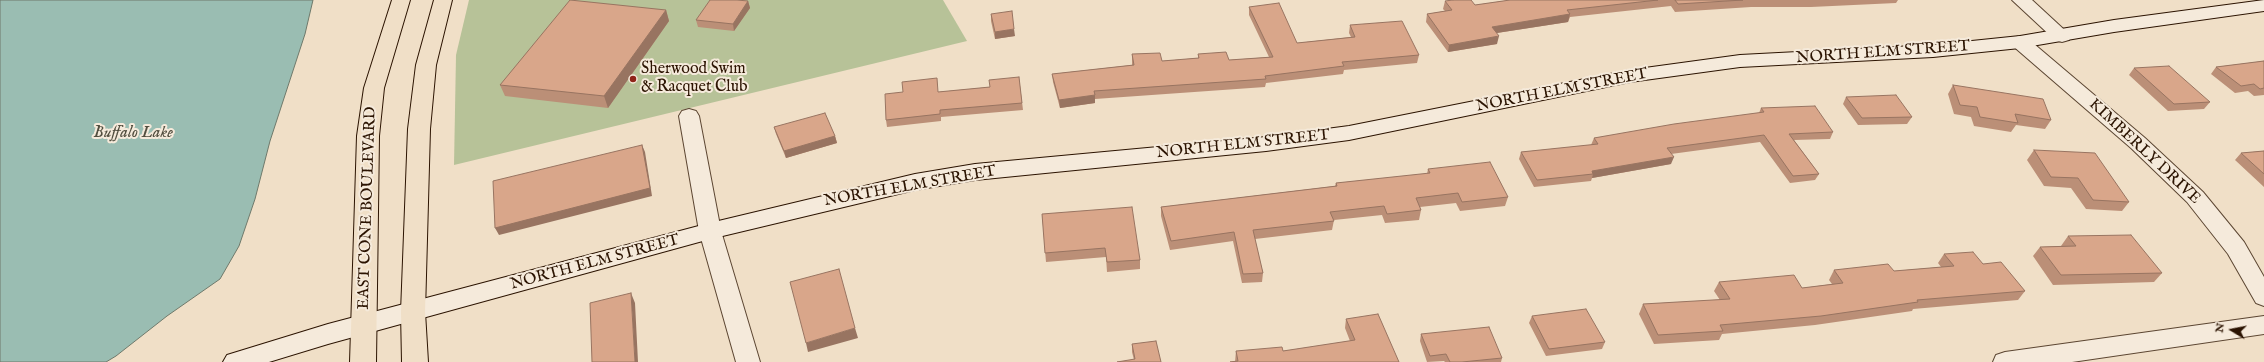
<!DOCTYPE html>
<html>
<head>
<meta charset="utf-8">
<style>
  body { margin:0 }
  #map { position:relative; width:2264px; height:362px; overflow:hidden; background:#f0dfc7; font-family:"IM FELL English",serif }
  canvas { display:block }
  .north { position:absolute; left:2212px; top:310px; width:40px; height:40px; -webkit-text-stroke:3px #f5eadb; paint-order:stroke; rotate:280deg; font-size:11px; font-weight:700; line-height:16px; text-align:center; color:#2b1301 }
  .north::after { content:''; display:block; margin:auto; width:14px; height:18px; background:#2b1301; clip-path:polygon(50% 0,100% 100%,50% 72%,0 100%) }
</style>
</head>
<body>
<div id="map">
<canvas width="2264" height="362"></canvas>
<div class="north">N</div>
</div>
<script>
const context = document.querySelector('canvas').getContext('2d');
context.lineJoin = 'round';
function fill(path, color) { context.fillStyle = color; context.fill(path, 'evenodd'); }
const poly = rows => new Path2D(rows.map(r => 'M' + r).join(''));
function trace(path, color, width, dash) { context.strokeStyle = color; context.lineWidth = width; context.lineCap = dash ? 'butt' : 'round'; context.setLineDash(dash || []); context.stroke(path); }
function label(font, color, halo, rows, align = 'center') {
  context.font = font + ' "IM FELL English",serif'; context.lineWidth = 4; context.setLineDash([]); context.textBaseline = 'middle'; context.strokeStyle = halo; context.fillStyle = color; for (const [text, x, y, turn = 0] of rows) {
    context.save(); context.translate(x, y); context.rotate((+turn || 0) * Math.PI / 180); context.textAlign = isNaN(turn) ? turn : align; if (halo) context.strokeText(text, 0, 0); context.fillText(text, 0, 0); context.restore();
  }
}
fill(poly([
  [469,0,943,0,967,41,454,165,456,55]
]), '#b7c298');
const water = poly([
  [0,0,313,0,305,34,270,141,255,199,239,246,220,279,167,316,116,356,106,362,0,362,0,0]
]);
fill(water, '#9abdb2');
trace(water, '#6e796b', 1);
const street = poly([
  [2012,0,2032,0,2071,36,2069,40,2062,42,2055,40,2012,0],
  [2020,36,2027,38,2145,138,2203,192,2244,242,2264,277,2264,306,2256,303,2228,254,2187,202,2131,148,2013,46,2011,42,2013,38,2020,36],
  [689,109,696,111,699,116,721,231,760,362,736,362,699,231,679,116,682,111,689,109],
  [2264,316,2264,334,2072,362,1993,362,1996,355,2005,352,2264,316]
]);
const secondary = poly([
  [2264,0,2264,11,2114,32,2020,48,1933,57,1740,67,1630,82,1349,140,1266,151,975,180,915,190,710,239,328,344,269,362,223,362,227,355,328,324,710,223,915,174,975,164,1266,137,1349,126,1630,70,1740,55,1933,45,2020,36,2114,20,2264,0]
]);
const primary = poly([
  [392,0,410,0,384,88,379,136,376,362,350,362,357,136,364,88,392,0],
  [434,0,452,0,436,65,430,129,425,312,428,362,402,362,401,312,408,129,416,65,434,0]
]);
trace(street, '#5c4632', 2);
trace(secondary, '#2b1301', 2);
trace(primary, '#2b1301', 2);
fill(street, '#f5eadb');
fill(secondary, '#f5eadb');
fill(primary, '#f0dfc7');
fill(poly([
  [1510,0,1898,0,1896,3,1811,7,1751,7,1675,12,1671,6,1570,17,1568,22,1497,33,1497,44,1448,52,1426,22,1427,14,1445,11,1443,9,1445,1,1475,5],
  [748,1,750,8,734,31,698,27,696,20],
  [1249,7,1297,43,1351,37,1349,33,1350,25,1419,55,1417,63,1344,70,1343,74,1266,83,1265,87,1095,99,1095,103,1060,108,1053,82,1052,74,1132,65,1132,54,1162,61,1198,58,1198,54,1229,60,1269,57,1249,15],
  [666,10,669,21,608,108,505,96,500,85],
  [991,14,1015,36,995,39,991,21],
  [2264,61,2264,95,2254,96,2248,91,2235,93,2211,74,2216,67],
  [2134,68,2210,102,2204,109,2168,111,2129,75],
  [1019,77,1023,110,941,117,941,121,887,127,886,120,938,92,990,87],
  [1953,85,2051,120,2045,129,2016,125,2011,132,1974,126,1971,117,1954,114,1948,94],
  [1846,97,1912,117,1907,124,1858,125,1843,104],
  [1761,108,1833,132,1830,139,1794,140,1819,174,1815,180,1790,183,1760,142,1671,154,1671,164,1592,178,1591,181,1534,187,1519,159,1521,152,1591,145,1594,138,1759,113],
  [774,127,835,136,837,143,786,158,776,134],
  [2034,150,2129,202,2122,211,2086,209,2071,188,2044,186,2027,160],
  [2264,151,2264,187,2235,160,2241,153],
  [1428,169,1508,197,1505,206,1460,211,1456,203,1420,207,1421,210,1419,220,1385,223,1382,215,1334,220,1332,230,1255,239,1263,273,1262,282,1242,283,1233,241,1170,250,1161,216,1161,207,1335,186,1336,183,1427,174],
  [1042,214,1140,260,1140,269,1107,272,1106,257,1046,262],
  [2068,236,2162,273,2154,282,2053,285,2033,256,2040,247,2061,246],
  [1944,254,1983,264,2025,291,2018,300,1913,309,1912,311,1815,325,1722,334,1719,340,1654,344,1639,314,1643,304,1720,300,1714,291,1719,282,1802,288,1832,284,1829,280,1834,270,1894,271,1941,267,1938,263],
  [1532,316,1605,342,1602,349,1546,356,1529,323],
  [1346,319,1399,362,1235,362,1236,351,1283,351,1350,341,1345,328],
  [1421,334,1502,358,1501,362,1445,362,1444,361,1427,362,1420,341],
  [1132,344,1161,362,1134,360,1132,352]
]), '#bb8f77');
fill(poly([
  [748,1,750,8,734,31,733,24],
  [666,10,669,21,608,108,604,96],
  [1570,14,1568,22,1490,34,1492,27],
  [1014,29,1015,36,995,39,995,32],
  [1499,36,1497,44,1448,52,1449,45],
  [1095,95,1095,103,1060,108,1059,100],
  [835,136,837,143,786,158,784,151],
  [642,145,645,152,652,196,499,235,495,228],
  [1674,157,1671,164,1592,178,1593,174,1592,171],
  [631,293,635,303,638,362,635,362],
  [855,328,858,338,808,352,806,343]
]), '#987461');
const building = poly([
  [570,0,666,10,604,96,500,85,570,0],
  [710,0,737,0,748,1,733,24,696,20,710,0],
  [1453,0,1471,0,1475,5,1510,0,1658,0,1567,10,1570,14,1492,27,1499,36,1449,45,1427,14,1452,10,1445,1,1453,0],
  [1675,0,1743,0,1678,4,1675,0],
  [1279,3,1297,43,1355,37,1350,25,1402,21,1419,55,1342,62,1344,66,1265,76,1266,79,1094,91,1095,95,1059,100,1052,74,1134,65,1132,54,1160,53,1162,61,1199,58,1198,54,1226,52,1229,60,1273,57,1249,7,1279,3],
  [1012,11,1014,29,995,32,991,14,1012,11],
  [2264,61,2264,88,2260,89,2254,84,2241,86,2216,67,2264,61],
  [2169,66,2210,102,2174,104,2134,68,2169,66],
  [1019,77,1022,103,940,110,940,114,886,120,885,94,903,92,902,82,937,78,938,92,990,87,989,80,1019,77],
  [1953,85,2043,99,2051,120,2015,114,2018,123,1980,117,1977,107,1960,105,1953,85],
  [1896,95,1912,117,1862,118,1846,97,1896,95],
  [1815,106,1833,132,1789,134,1819,174,1793,176,1764,135,1667,148,1674,157,1592,171,1593,174,1537,180,1521,152,1598,144,1594,138,1674,124,1764,112,1761,108,1815,106],
  [825,113,835,136,784,151,774,127,825,113],
  [642,145,650,188,495,228,493,181,642,145],
  [2034,150,2095,153,2129,202,2093,200,2078,178,2051,177,2034,150],
  [2264,151,2264,174,2241,153,2264,151],
  [1490,162,1508,197,1462,202,1458,193,1416,198,1421,210,1387,214,1384,206,1330,212,1334,221,1253,230,1263,273,1243,274,1234,232,1171,241,1161,207,1337,186,1336,183,1430,173,1428,169,1490,162],
  [1132,207,1140,260,1107,262,1105,248,1045,253,1042,214,1132,207],
  [2131,235,2162,273,2061,275,2040,247,2076,246,2068,236,2131,235],
  [1973,252,1983,264,2001,262,2025,291,1917,300,1918,302,1821,316,1720,325,1723,331,1658,335,1643,304,1730,299,1719,282,1794,275,1802,288,1843,283,1834,270,1888,264,1894,271,1954,266,1944,254,1973,252],
  [839,269,855,328,806,343,790,282,839,269],
  [631,293,635,362,592,362,590,303,631,293],
  [1586,309,1605,342,1549,349,1532,316,1586,309],
  [1378,314,1399,362,1230,362,1238,361,1236,351,1282,347,1283,351,1355,340,1346,319,1378,314],
  [1489,327,1502,358,1462,362,1450,362,1446,354,1430,356,1421,334,1489,327],
  [1156,341,1161,362,1117,362,1135,359,1132,344,1156,341]
]);
fill(building, '#d9a68a');
trace(building, '#987461', 1);
for (const [x, y, r, color] of [
  [633,79,4,"#8f2418"]
]) { const dot = new Path2D(); dot.arc(x, y, r, 0, 2 * Math.PI); context.fillStyle = color; context.fill(dot); trace(dot, '#f5eadb', 1.5); }
label('16px', '#2b1301', '#f5eadb', [
  ["NORTH ELM STREET",1883,53,-4],
  ["NORTH ELM STREET",1562,91,-11],
  ["NORTH ELM STREET",1243,145,-6],
  ["KIMBERLY DRIVE",2144,152,43],
  ["NORTH ELM STREET",910,187,-10],
  ["EAST CONE BOULEVARD",368,208,-88],
  ["NORTH ELM STREET",595,263,-15]
]);
label('16px', '#2b1301', '#f5eadb', [
  ["Sherwood Swim",641,70],
  ["& Racquet Club",641,88]
], 'left');
label('italic 17px', '#524e3f', '#f5eadb', [
  ["Buffalo Lake",133,134]
]);
</script>
</body>
</html>
